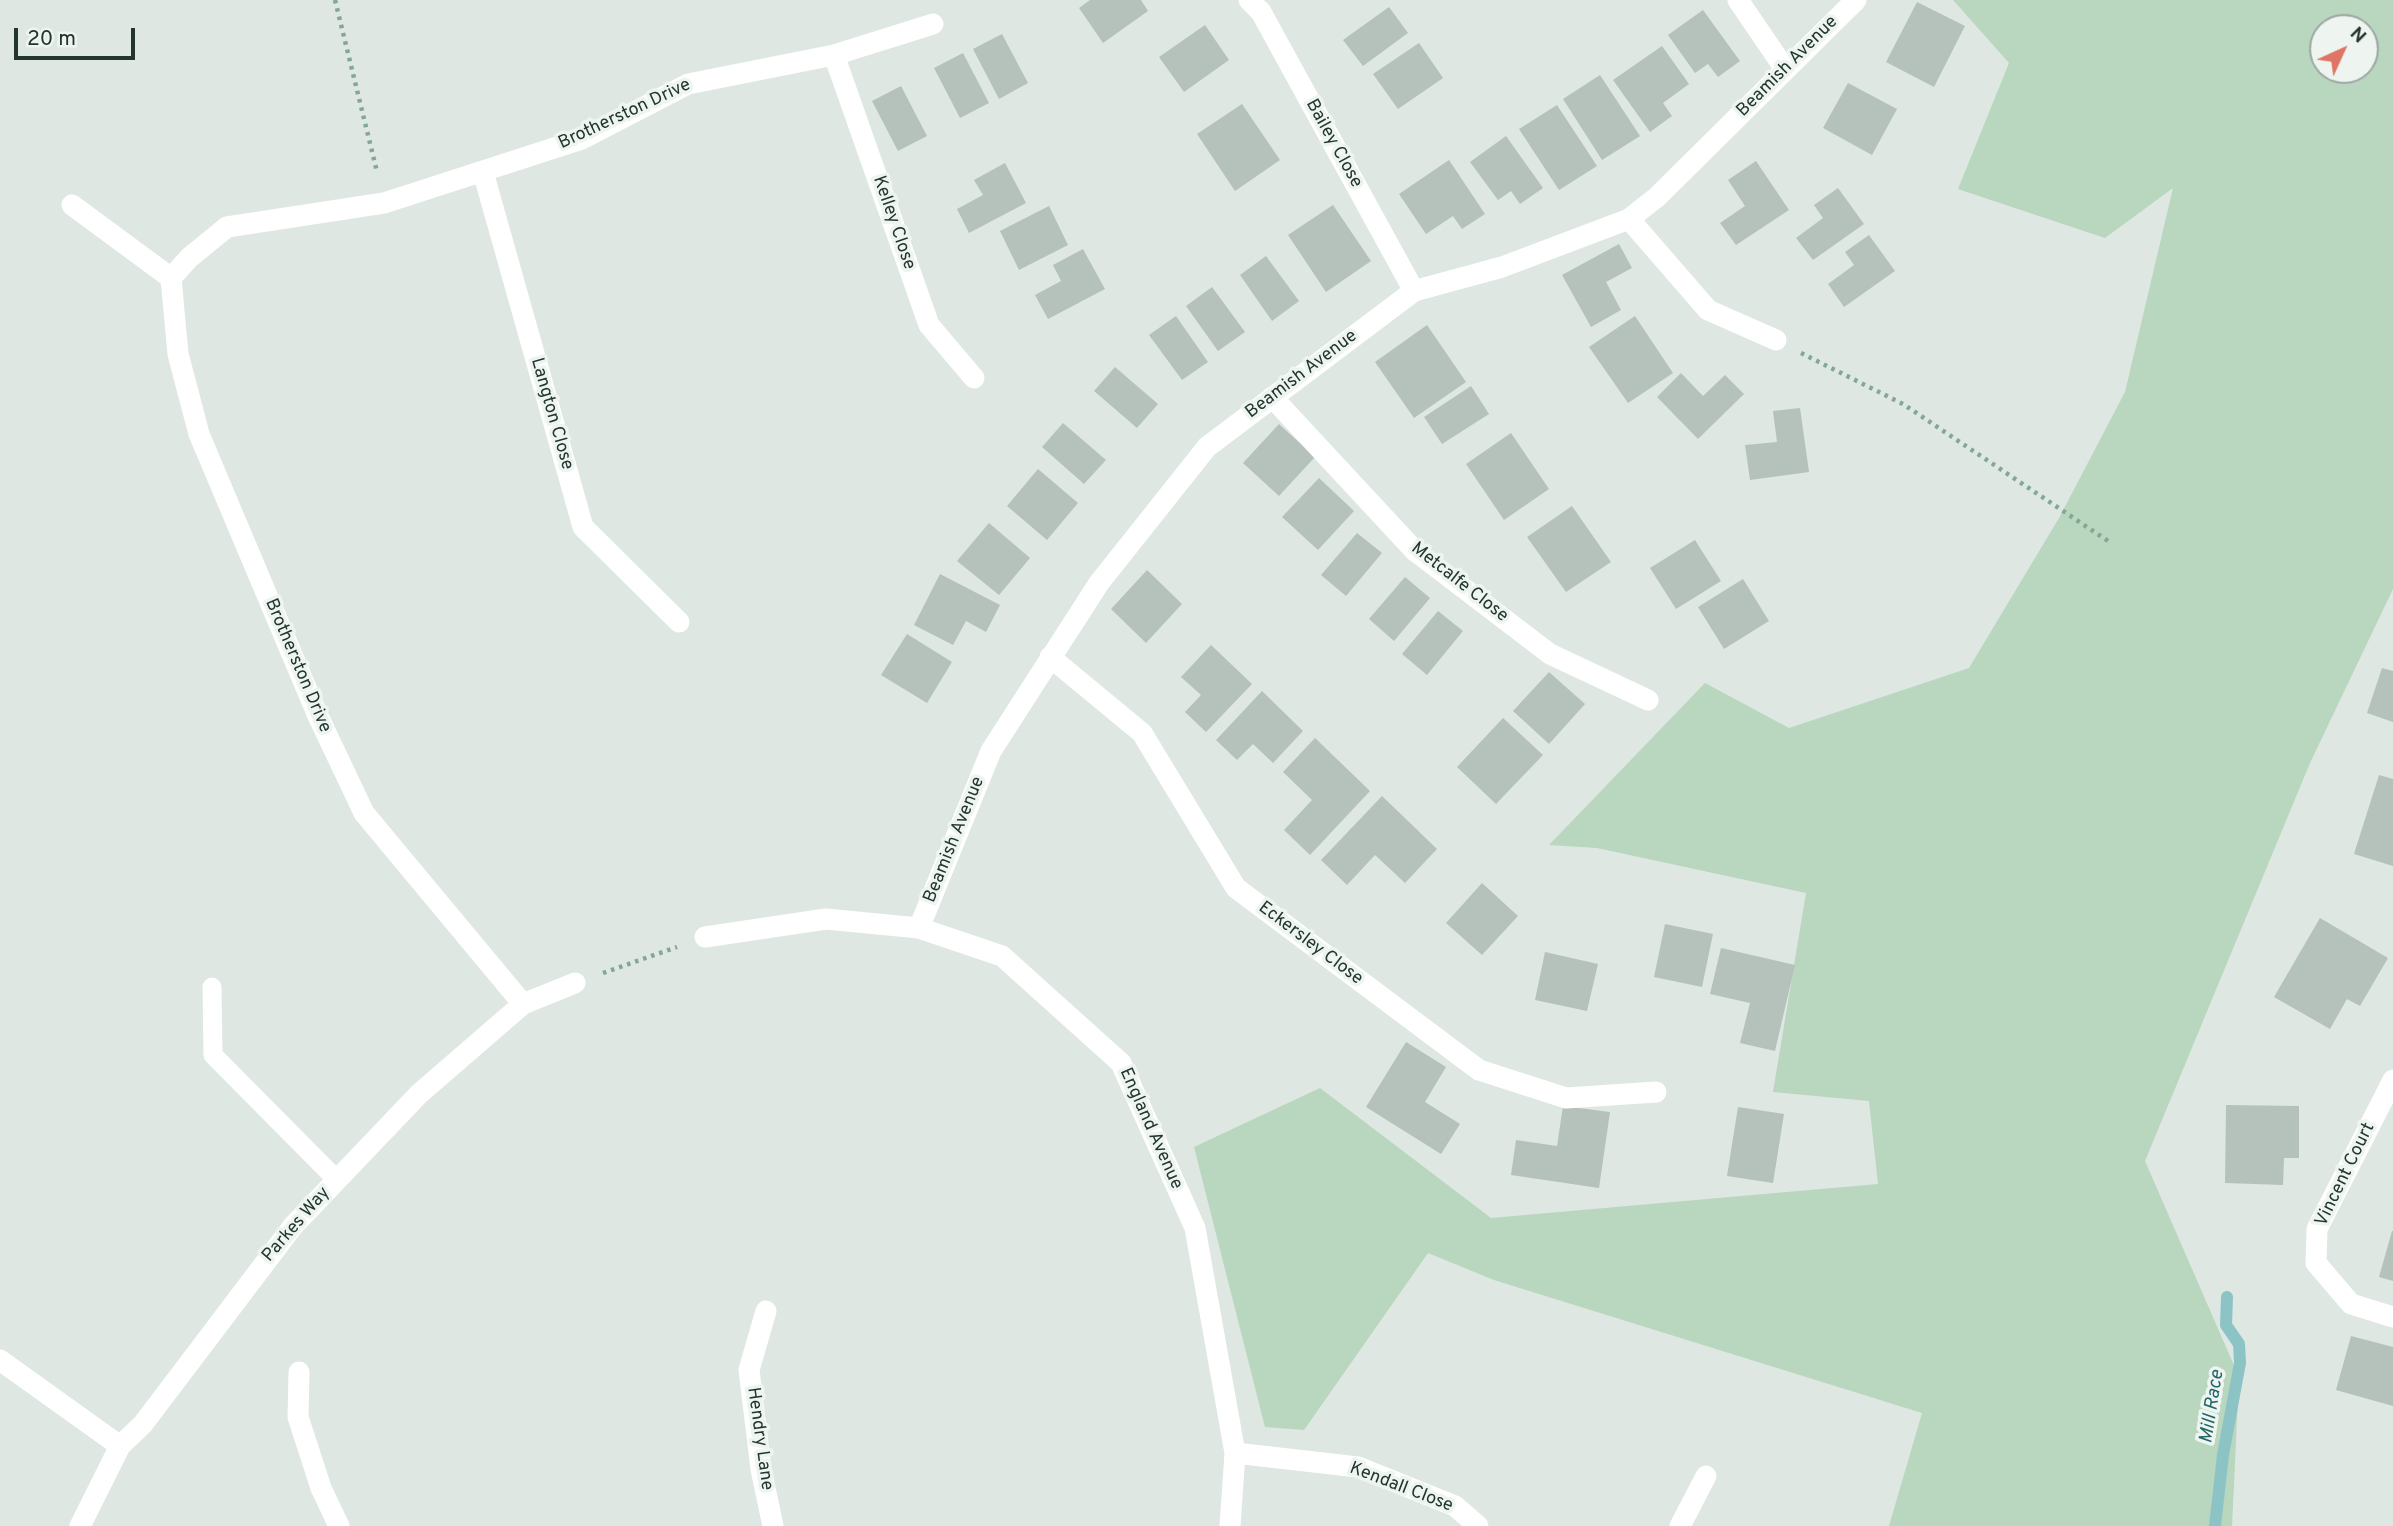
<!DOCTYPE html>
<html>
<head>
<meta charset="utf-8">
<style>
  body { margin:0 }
  #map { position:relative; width:2393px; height:1526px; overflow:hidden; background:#dee7e2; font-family:Overpass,sans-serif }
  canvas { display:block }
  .north { position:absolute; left:2309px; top:14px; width:70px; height:70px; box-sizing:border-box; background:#eef5f1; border:2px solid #9ca8a3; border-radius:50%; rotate:45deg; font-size:19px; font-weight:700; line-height:28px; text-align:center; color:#22352e }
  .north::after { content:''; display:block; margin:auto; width:24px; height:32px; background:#df7565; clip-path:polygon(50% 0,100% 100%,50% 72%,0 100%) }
  .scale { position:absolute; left:14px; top:28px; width:121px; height:32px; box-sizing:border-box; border:4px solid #22352e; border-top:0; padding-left:9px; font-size:21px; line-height:24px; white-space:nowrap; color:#22352e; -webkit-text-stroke:5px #eef5f1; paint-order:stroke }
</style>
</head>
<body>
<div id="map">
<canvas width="2393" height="1526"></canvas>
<div class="north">N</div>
<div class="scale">20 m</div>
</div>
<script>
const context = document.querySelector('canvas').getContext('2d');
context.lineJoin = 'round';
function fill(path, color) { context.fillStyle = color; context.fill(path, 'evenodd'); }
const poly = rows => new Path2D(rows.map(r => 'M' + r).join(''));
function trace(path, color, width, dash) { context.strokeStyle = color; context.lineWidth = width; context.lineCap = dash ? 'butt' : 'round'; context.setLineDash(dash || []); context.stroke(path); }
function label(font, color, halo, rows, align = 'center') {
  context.font = font + ' Overpass,sans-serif'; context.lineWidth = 7; context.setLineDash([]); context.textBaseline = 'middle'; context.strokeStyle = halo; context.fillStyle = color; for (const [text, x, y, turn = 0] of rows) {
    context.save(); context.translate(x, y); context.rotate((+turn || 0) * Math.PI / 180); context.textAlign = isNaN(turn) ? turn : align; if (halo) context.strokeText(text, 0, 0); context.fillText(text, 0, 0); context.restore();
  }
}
fill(poly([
  [1953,0,2393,0,2393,589,2310,763,2145,1161,2239,1377,2232,1526,1889,1526,1922,1413,1494,1280,1428,1253,1304,1430,1265,1427,1194,1147,1320,1088,1491,1218,1878,1184,1869,1101,1773,1092,1806,893,1597,848,1549,845,1705,683,1789,728,1969,668,2059,518,2125,392,2173,188,2105,238,1958,189,2009,63],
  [2323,28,2365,28,2365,70,2323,70]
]), '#b9d6be');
trace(poly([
  [2215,1526,2223,1455,2240,1363,2239,1344,2226,1325,2227,1297]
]), '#8cc4c6', 12);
fill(poly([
  [1090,0,1141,0,1148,11,1103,43,1079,8],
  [1917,2,1965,26,1934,87,1886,62],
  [1389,7,1408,33,1363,66,1343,40],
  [1703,10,1740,61,1718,77,1708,64,1695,73,1668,35],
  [1205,25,1229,60,1184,92,1159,57],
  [1002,34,1028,83,999,99,973,49],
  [1419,43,1443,78,1398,109,1373,74],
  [1662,46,1689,84,1663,103,1672,116,1650,132,1613,80],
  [963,53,989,103,960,118,934,68],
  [1600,75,1640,136,1602,160,1563,99],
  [1848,83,1897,109,1872,155,1823,128],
  [901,86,927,136,898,151,872,101],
  [1242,104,1280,160,1235,191,1197,134],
  [1557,105,1597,166,1559,190,1519,129],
  [1506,136,1543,188,1520,204,1511,191,1498,200,1470,162],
  [1449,160,1485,214,1462,229,1453,216,1426,234,1399,194],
  [1756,161,1789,210,1736,245,1720,223,1745,206,1728,180],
  [1005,163,1026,203,969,233,957,209,983,195,974,180],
  [1838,188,1864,224,1813,260,1796,238,1823,218,1814,205],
  [1333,205,1371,261,1326,292,1288,235],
  [1049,206,1068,245,1019,270,1000,231],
  [1869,235,1895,271,1844,307,1828,284,1854,265,1845,252],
  [1619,244,1632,268,1606,282,1621,310,1591,327,1562,275],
  [1083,249,1105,289,1048,319,1035,295,1061,281,1053,265],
  [1266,256,1299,301,1272,321,1240,275],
  [1212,287,1245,332,1218,351,1186,306],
  [1176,316,1208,362,1182,380,1149,335],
  [1635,316,1673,373,1628,403,1589,347],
  [1427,325,1466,382,1414,418,1375,362],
  [1115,367,1158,404,1137,428,1094,391],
  [1681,373,1703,396,1725,375,1744,394,1698,439,1657,397],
  [1471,386,1489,414,1442,444,1424,417],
  [1800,408,1809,472,1750,480,1745,445,1777,442,1773,411],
  [1063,423,1106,460,1084,484,1042,447],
  [1279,424,1315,457,1279,496,1243,463],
  [1511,433,1549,489,1504,520,1466,464],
  [1038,469,1078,503,1047,540,1007,506],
  [1319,478,1354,511,1318,550,1282,517],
  [1572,506,1611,562,1566,592,1527,537],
  [989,523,1030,558,999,595,957,561],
  [1357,533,1382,553,1346,596,1321,575],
  [1695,540,1721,581,1676,609,1650,568],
  [1147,570,1182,604,1146,643,1111,609],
  [940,574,1000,605,986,632,966,621,953,645,914,625],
  [1405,577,1430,598,1394,641,1369,619],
  [1743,579,1769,621,1724,649,1698,607],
  [1438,611,1463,631,1427,675,1402,654],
  [907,634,952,662,927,703,881,675],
  [1211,645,1252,684,1206,732,1185,712,1201,695,1181,677],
  [2382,668,2393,671,2393,722,2367,713],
  [1549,672,1585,704,1549,744,1513,711],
  [1262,691,1303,731,1273,763,1253,744,1237,760,1216,740],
  [1503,718,1543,755,1496,804,1457,767],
  [1315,738,1370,791,1310,855,1284,830,1312,800,1283,772],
  [2379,775,2393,779,2393,866,2354,854],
  [1382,796,1437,849,1405,883,1375,855,1347,885,1321,860],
  [1482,883,1518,916,1482,955,1446,923],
  [2320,918,2388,958,2360,1006,2347,999,2330,1029,2274,997],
  [1665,924,1713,934,1702,987,1654,977],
  [1721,948,1795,965,1775,1051,1740,1043,1750,1003,1710,994],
  [1545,952,1598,964,1587,1011,1535,1000],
  [1406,1042,1446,1067,1425,1102,1460,1124,1441,1154,1366,1107],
  [2226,1105,2299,1106,2299,1158,2284,1158,2283,1185,2225,1183],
  [1563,1106,1610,1112,1599,1188,1511,1175,1516,1140,1557,1146],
  [1738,1107,1784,1114,1773,1183,1727,1176],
  [2392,1231,2393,1231,2393,1281,2379,1277],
  [2351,1336,2393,1347,2393,1406,2336,1390]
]), '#b4c2bb');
trace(poly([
  [335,0,377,172],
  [1801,353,1903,404,2111,543],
  [603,973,677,947]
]), '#83a797', 4.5, [3.5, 5]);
trace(poly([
  [212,987,213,1055,337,1180]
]), '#fff', 19);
trace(poly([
  [1249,0,1261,12,1414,291],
  [1738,0,1785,69],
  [834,55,929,325,974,378],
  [483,172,583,527,679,622],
  [72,205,171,278],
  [1629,219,1708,310,1776,340],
  [1272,397,1415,551,1550,654,1648,700],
  [1050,657,1142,733,1236,888,1479,1070,1566,1098,1656,1092],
  [919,928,991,751,1099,583,1207,447,1414,291,1502,267,1629,219,1657,197,1856,0],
  [705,937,826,919,919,928,1002,956,1121,1063,1195,1228,1235,1453,1230,1526],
  [523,1004,364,813,318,716,199,434,178,354,171,278,189,258,227,227,384,203,582,139,688,84,834,55,933,24],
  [2393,1080,2317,1229,2316,1263,2351,1304,2393,1317],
  [766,1311,749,1370,761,1469,773,1526],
  [0,1360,120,1446],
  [299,1372,298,1417,321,1488,339,1526],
  [1235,1453,1358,1467,1455,1506,1478,1526],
  [80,1526,120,1446,143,1424,293,1226,419,1094,523,1004,575,983],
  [1680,1526,1706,1476]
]), '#fff', 21);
label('18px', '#22352e', '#eef5f1', [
  ["Beamish Avenue",1788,67,-45],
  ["Brotherston Drive",625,115,-25],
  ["Bailey Close",1333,144,61],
  ["Kelley Close",893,223,71],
  ["Beamish Avenue",1302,375,-37],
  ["Langton Close",551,414,74],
  ["Metcalfe Close",1459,583,38],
  ["Brotherston Drive",297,666,67],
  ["Beamish Avenue",955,840,-68],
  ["Eckersley Close",1310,944,37],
  ["England Avenue",1150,1129,66],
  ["Vincent Court",2346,1175,-64],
  ["Parkes Way",297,1225,-49],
  ["Hendry Lane",759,1439,82],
  ["Kendall Close",1401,1488,21]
]);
label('italic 19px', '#246568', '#eef5f1', [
  ["Mill Race",2213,1407,-81]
]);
</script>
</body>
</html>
